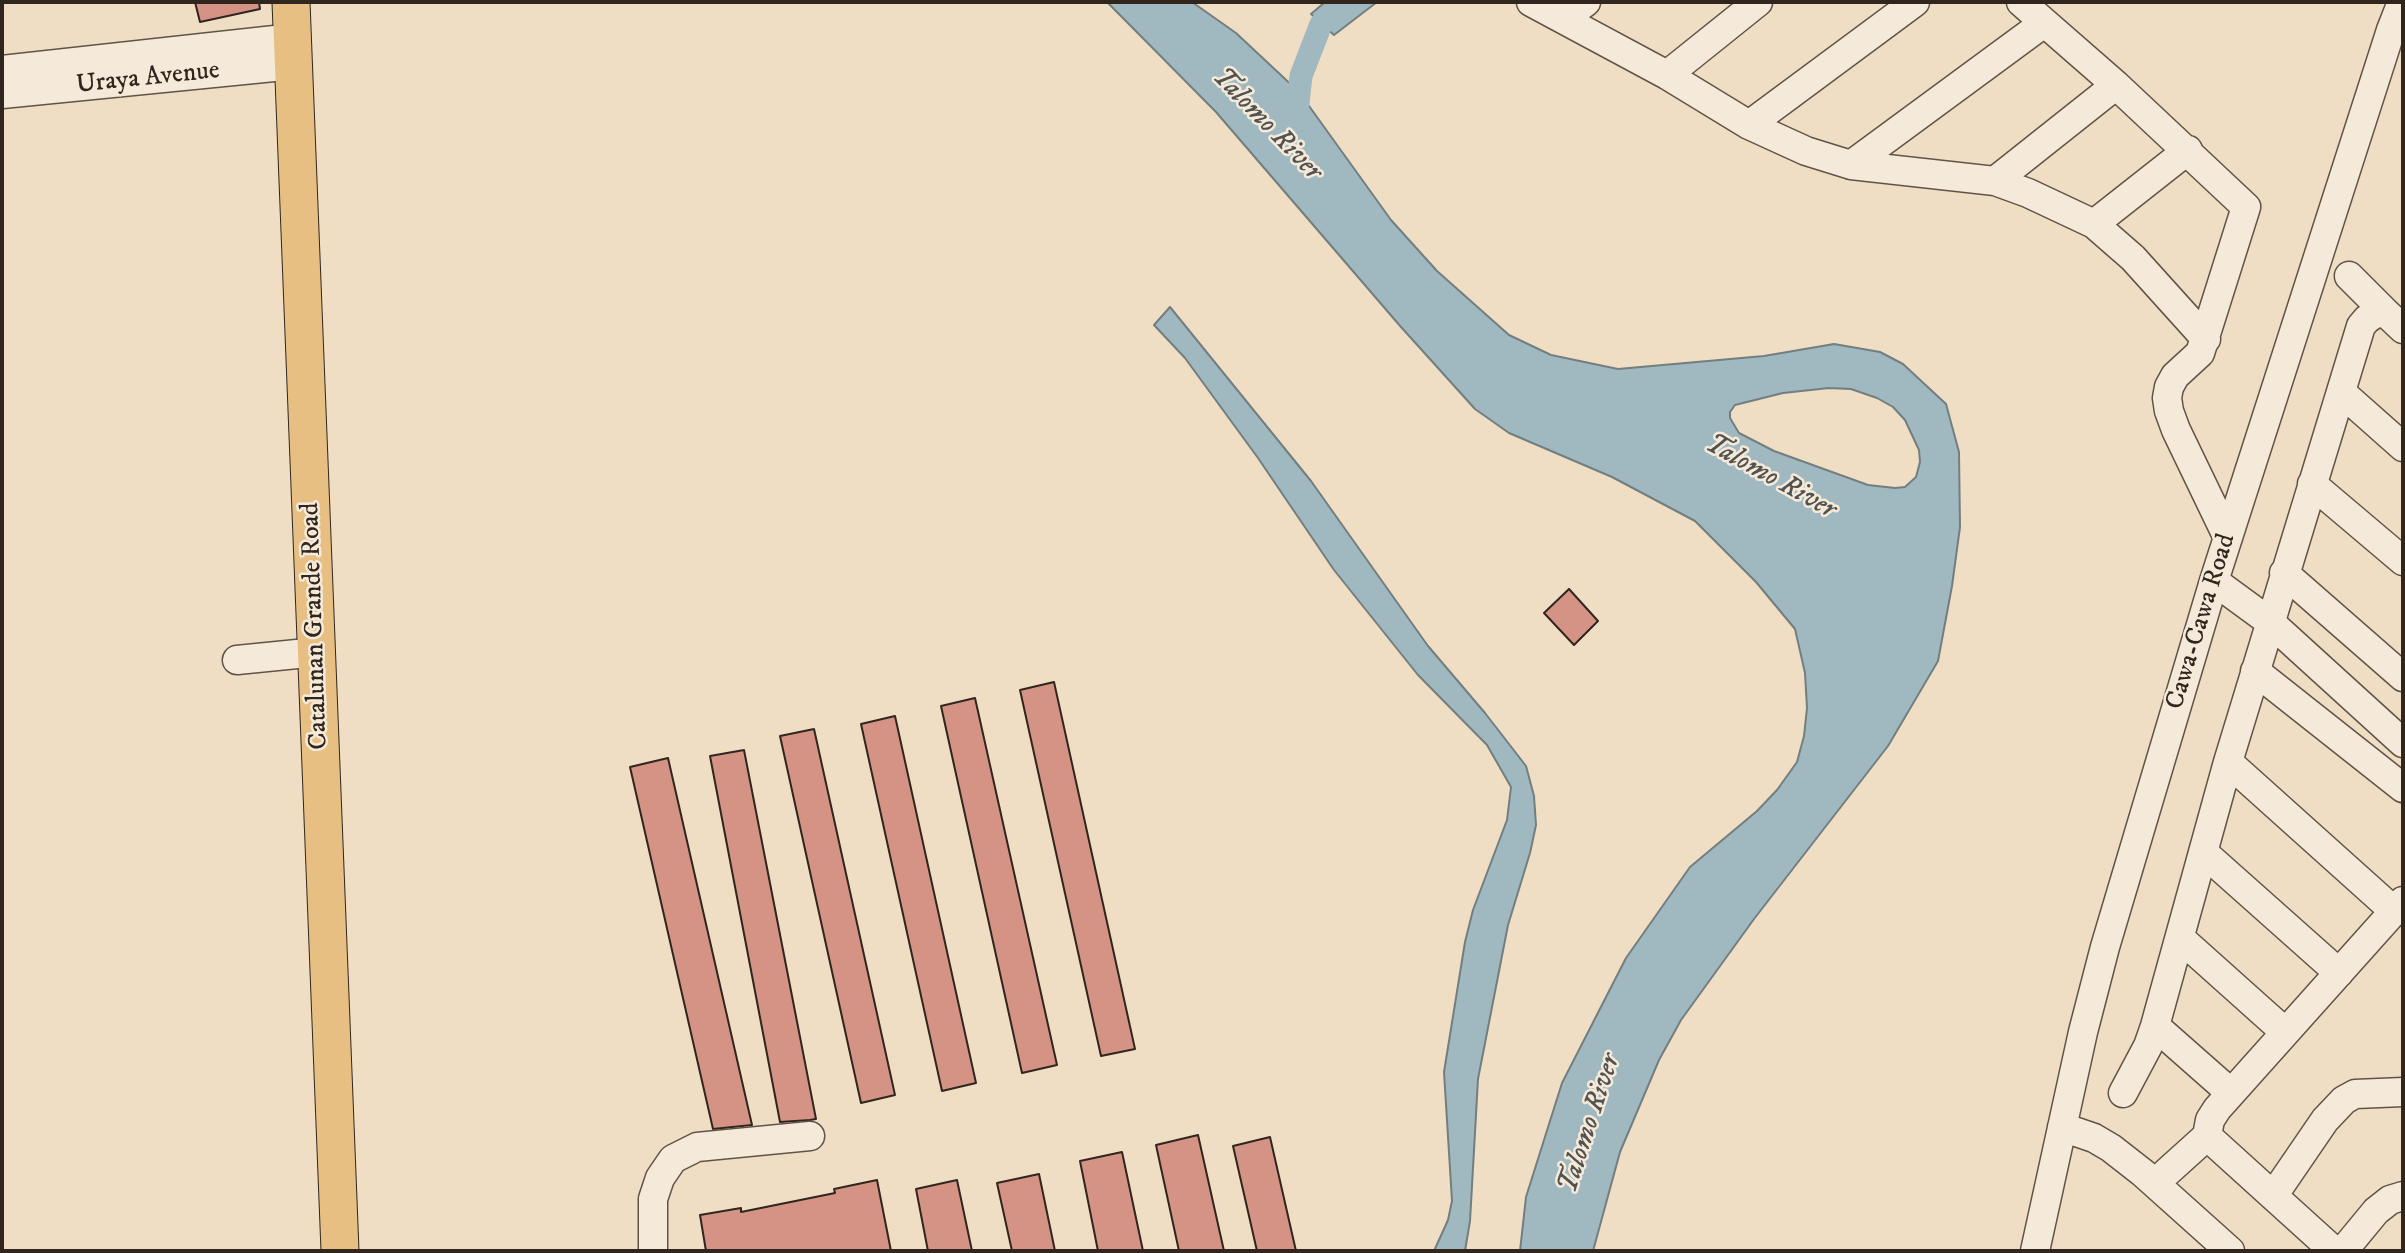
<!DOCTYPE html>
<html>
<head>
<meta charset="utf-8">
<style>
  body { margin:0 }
  #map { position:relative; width:2405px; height:1253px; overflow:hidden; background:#efdec4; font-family:"IM FELL DW Pica",serif }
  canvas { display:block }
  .frame { position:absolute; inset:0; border:4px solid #30261e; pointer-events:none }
</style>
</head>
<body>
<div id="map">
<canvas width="2405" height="1253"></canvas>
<div class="frame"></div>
</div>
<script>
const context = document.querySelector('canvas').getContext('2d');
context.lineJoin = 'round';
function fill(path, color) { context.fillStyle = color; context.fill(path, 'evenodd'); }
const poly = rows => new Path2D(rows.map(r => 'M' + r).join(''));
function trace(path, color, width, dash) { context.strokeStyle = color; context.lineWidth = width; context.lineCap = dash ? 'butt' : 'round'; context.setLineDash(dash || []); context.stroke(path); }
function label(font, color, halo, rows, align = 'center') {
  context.font = font + ' "IM FELL DW Pica",serif'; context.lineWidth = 5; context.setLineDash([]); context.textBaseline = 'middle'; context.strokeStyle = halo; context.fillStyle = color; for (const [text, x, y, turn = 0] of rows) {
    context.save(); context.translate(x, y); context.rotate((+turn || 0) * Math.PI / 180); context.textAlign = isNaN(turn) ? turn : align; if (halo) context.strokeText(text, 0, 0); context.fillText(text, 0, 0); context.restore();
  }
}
const water = poly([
  [1107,2,1192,2,1236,33,1299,92,1391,220,1437,271,1509,335,1551,355,1618,369,1764,356,1834,344,1880,352,1903,364,1946,404,1959,452,1960,527,1952,586,1938,661,1888,746,1754,919,1681,1020,1659,1060,1620,1152,1593,1251,1520,1251,1526,1197,1562,1083,1626,958,1690,867,1757,811,1777,790,1797,762,1804,736,1807,708,1805,673,1795,629,1756,582,1695,521,1612,477,1509,433,1475,409,1401,327,1216,112,1107,2],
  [1829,388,1851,389,1877,398,1893,407,1905,420,1919,450,1920,462,1916,477,1905,487,1895,488,1868,485,1774,451,1739,433,1730,418,1730,412,1735,405,1783,393,1829,388],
  [1325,2,1377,2,1334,35,1311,14,1325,2],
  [1170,307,1311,481,1428,646,1485,713,1526,766,1534,796,1536,825,1530,853,1508,925,1478,1079,1470,1221,1465,1251,1434,1251,1448,1220,1452,1201,1444,1072,1465,942,1473,910,1507,820,1511,787,1487,745,1418,675,1334,570,1258,458,1185,358,1154,325,1170,307]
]);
fill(water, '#a0b9c0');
trace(water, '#737e7f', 2);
trace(poly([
  [1296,121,1301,76,1321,24,1351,2]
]), '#a0b9c0', 23);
const building = poly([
  [195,2,259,2,260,9,200,22,195,2],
  [1569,589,1598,621,1574,645,1544,613,1569,589],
  [1054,682,1135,1049,1101,1056,1020,690,1054,682],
  [975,698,1057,1065,1022,1073,941,706,975,698],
  [895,716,976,1083,942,1091,861,724,895,716],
  [814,729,895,1095,861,1103,780,736,814,729],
  [744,750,816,1119,810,1120,780,1122,710,756,744,750],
  [668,758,752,1125,713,1129,630,767,668,758],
  [1198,1135,1224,1251,1179,1251,1156,1145,1198,1135],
  [1270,1137,1296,1251,1257,1251,1233,1146,1270,1137],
  [1122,1152,1143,1251,1098,1251,1080,1161,1122,1152],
  [1039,1174,1055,1251,1012,1251,997,1183,1039,1174],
  [877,1180,891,1251,706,1251,700,1215,741,1208,741,1212,835,1193,834,1189,877,1180],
  [957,1180,972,1251,928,1251,916,1189,957,1180]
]);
fill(building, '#d49384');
trace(building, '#30261e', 2);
const minor = poly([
  [1531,2,1667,75,1749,125,1806,151,1851,165,1995,181,2028,193,2094,224,2133,258,2206,339],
  [2021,2,2116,85,2246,207,2200,353,2175,376,2169,387,2167,398,2169,411,2176,430,2228,538],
  [1563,19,1586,2],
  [2,70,293,38],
  [1667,75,1758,2],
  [2,94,294,65],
  [1749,125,1915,2],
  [1851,165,2044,23],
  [1995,181,2116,85],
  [2094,224,2188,150],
  [2349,276,2385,312],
  [2341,392,2403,447],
  [2312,484,2403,561],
  [2284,573,2403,677],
  [2214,581,2270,622,2403,743],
  [237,660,317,652],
  [2255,671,2403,788],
  [2228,762,2394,911],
  [2203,852,2339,973],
  [2180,938,2285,1032],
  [2155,1026,2231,1093],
  [2123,1093,2148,1046,2155,1026,2228,762,2361,326,2367,319,2375,314,2385,312,2403,329],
  [2062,1127,2094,1138,2111,1148,2143,1173,2230,1251],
  [2207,1136,2334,1251],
  [2166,1173,2207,1136,2210,1120,2217,1109,2403,901],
  [2273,1196,2325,1120,2344,1100,2355,1094,2403,1092],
  [653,1251,653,1199,660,1178,673,1159,697,1147,810,1136],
  [2035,1251,2083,1032,2105,947,2214,581,2391,30,2402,2],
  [2343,1251,2376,1211,2390,1200,2403,1196]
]);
const major = poly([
  [291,2,340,1251]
]);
trace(minor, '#605448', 31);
trace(major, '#30261e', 39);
trace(minor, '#f5ead9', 28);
trace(major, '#e8bf82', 37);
label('26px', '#30261e', '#f5ead9', [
  ["Uraya Avenue",148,79,-6],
  ["Cawa-Cawa Road",2202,622,-73],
  ["Catalunan Grande Road",316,626,-92]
]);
label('italic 28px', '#52524f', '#f5ead9', [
  ["Talomo River",1266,125,46],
  ["Talomo River",1770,478,29],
  ["Talomo River",1591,1124,-72]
]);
</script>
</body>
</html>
